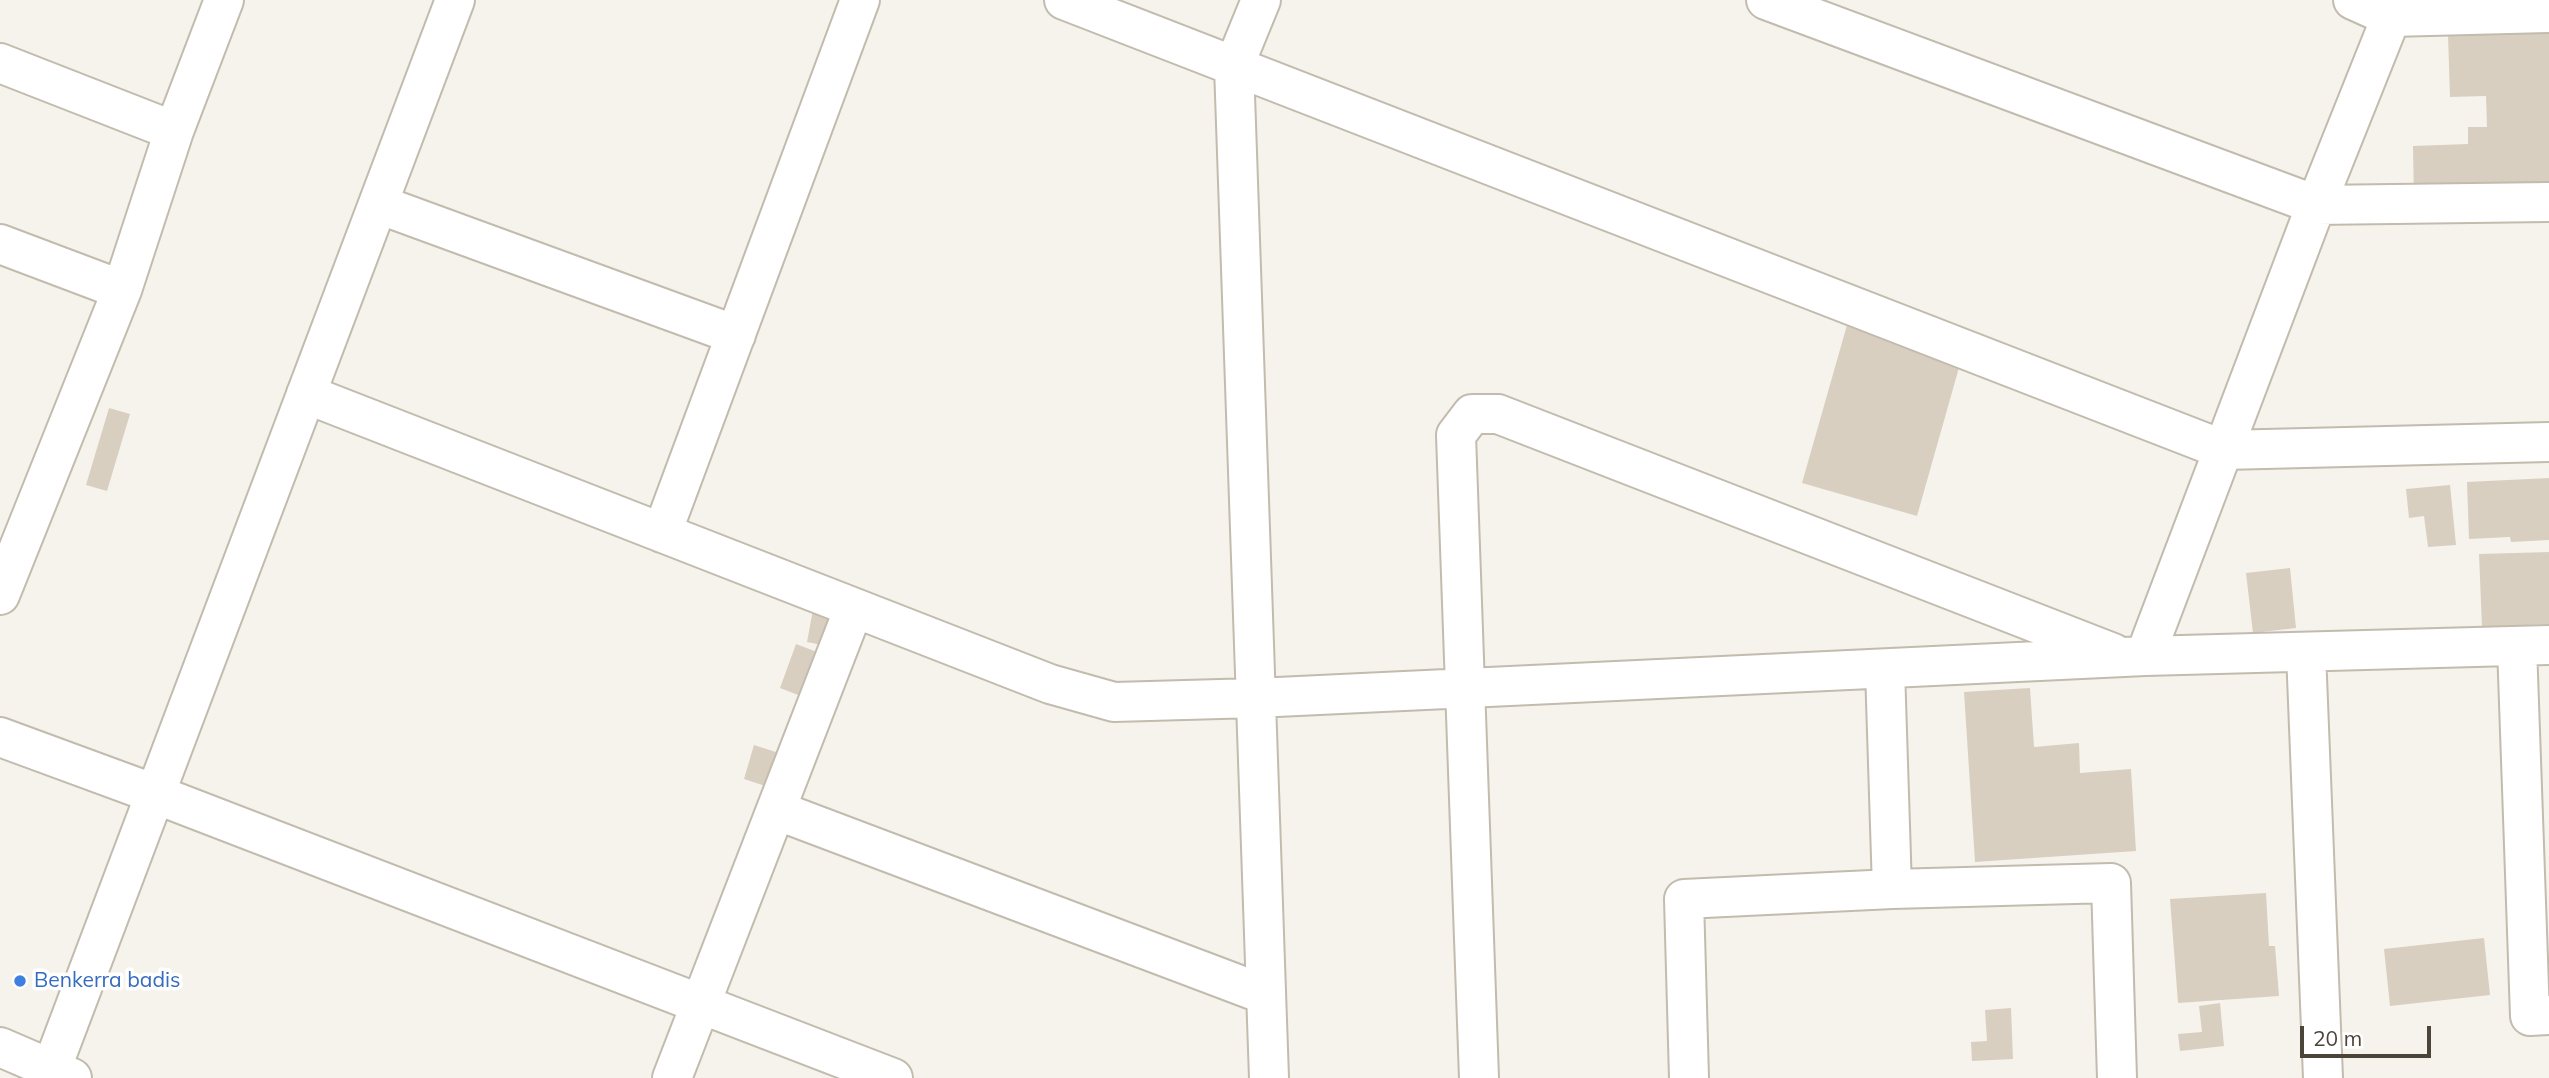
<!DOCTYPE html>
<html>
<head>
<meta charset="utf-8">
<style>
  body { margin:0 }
  #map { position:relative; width:2549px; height:1078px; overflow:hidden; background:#f6f3ec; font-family:Mulish,sans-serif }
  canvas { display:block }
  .scale { position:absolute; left:2300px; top:1026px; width:131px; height:32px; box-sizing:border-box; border:4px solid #4b4439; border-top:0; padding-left:9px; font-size:21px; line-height:24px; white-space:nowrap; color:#4b4439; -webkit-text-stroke:5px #fff; paint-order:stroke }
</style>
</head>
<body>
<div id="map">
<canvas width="2549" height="1078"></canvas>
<div class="scale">20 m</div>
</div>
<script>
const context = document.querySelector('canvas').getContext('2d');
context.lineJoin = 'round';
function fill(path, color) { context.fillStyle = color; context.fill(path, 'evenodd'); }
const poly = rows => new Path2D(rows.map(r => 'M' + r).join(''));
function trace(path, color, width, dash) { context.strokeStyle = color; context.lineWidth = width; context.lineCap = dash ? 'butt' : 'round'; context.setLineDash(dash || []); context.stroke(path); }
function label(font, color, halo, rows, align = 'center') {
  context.font = font + ' Mulish,sans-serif'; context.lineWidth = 7; context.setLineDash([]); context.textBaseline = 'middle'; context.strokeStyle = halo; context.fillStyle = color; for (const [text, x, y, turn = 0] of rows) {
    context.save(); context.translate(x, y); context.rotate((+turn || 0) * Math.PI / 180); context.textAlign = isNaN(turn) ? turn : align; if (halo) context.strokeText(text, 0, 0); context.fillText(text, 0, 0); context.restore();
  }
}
fill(poly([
  [2549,33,2549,198,2414,202,2413,146,2468,144,2468,127,2487,127,2486,96,2450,97,2448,35],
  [1847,325,1962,357,1917,516,1802,483],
  [109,408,130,414,107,491,86,485],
  [2549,478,2549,540,2511,542,2510,537,2469,539,2467,482],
  [2450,485,2456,545,2428,547,2424,516,2409,518,2406,489],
  [2549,552,2549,624,2482,627,2479,554],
  [2290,568,2296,628,2253,633,2246,573],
  [815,599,866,608,858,652,807,642],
  [796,644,841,661,824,705,780,688],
  [2030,688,2034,747,2079,743,2080,773,2131,769,2136,851,1975,862,1964,692],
  [754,745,813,764,802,798,744,779],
  [2266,893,2269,946,2275,946,2279,996,2178,1003,2170,899],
  [2484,938,2490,995,2390,1006,2384,949],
  [2220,1003,2224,1046,2180,1051,2178,1034,2202,1032,2199,1006],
  [2011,1008,2013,1059,1972,1061,1971,1042,1987,1041,1985,1010]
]), '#d8cfc1');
const street = poly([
  [1064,0,2224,450,2549,442],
  [1261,0,1234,66,1269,1078],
  [1766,0,2316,205,2549,202],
  [2353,0,2391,17,2549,13],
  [0,63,174,131],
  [378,204,736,335],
  [0,244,122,290],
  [306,394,1050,684,1114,702,1256,698,2145,656,2549,645],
  [662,533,860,0],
  [0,595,122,290,174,131,224,0],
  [2517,646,2530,1016,2549,1015],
  [2306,652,2323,1078],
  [2145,656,2316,205,2398,0],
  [1885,669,1892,889],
  [0,737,155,794,893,1078],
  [776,810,1266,995],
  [0,1047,72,1078],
  [51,1070,455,0],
  [672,1078,854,608],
  [1479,1078,1456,435,1472,414,1498,414,2113,653],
  [1689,1078,1684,899,1892,889,2111,883,2117,1078]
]);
trace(street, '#c2bbae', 42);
trace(street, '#fff', 38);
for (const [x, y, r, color] of [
  [20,981,7,"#3f7fe0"]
]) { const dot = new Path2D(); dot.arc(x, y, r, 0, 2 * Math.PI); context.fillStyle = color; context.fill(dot); trace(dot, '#fff', 2.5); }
label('21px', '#366cbe', '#fff', [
  ["Benkerra badis",34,981]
], 'left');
</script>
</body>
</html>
